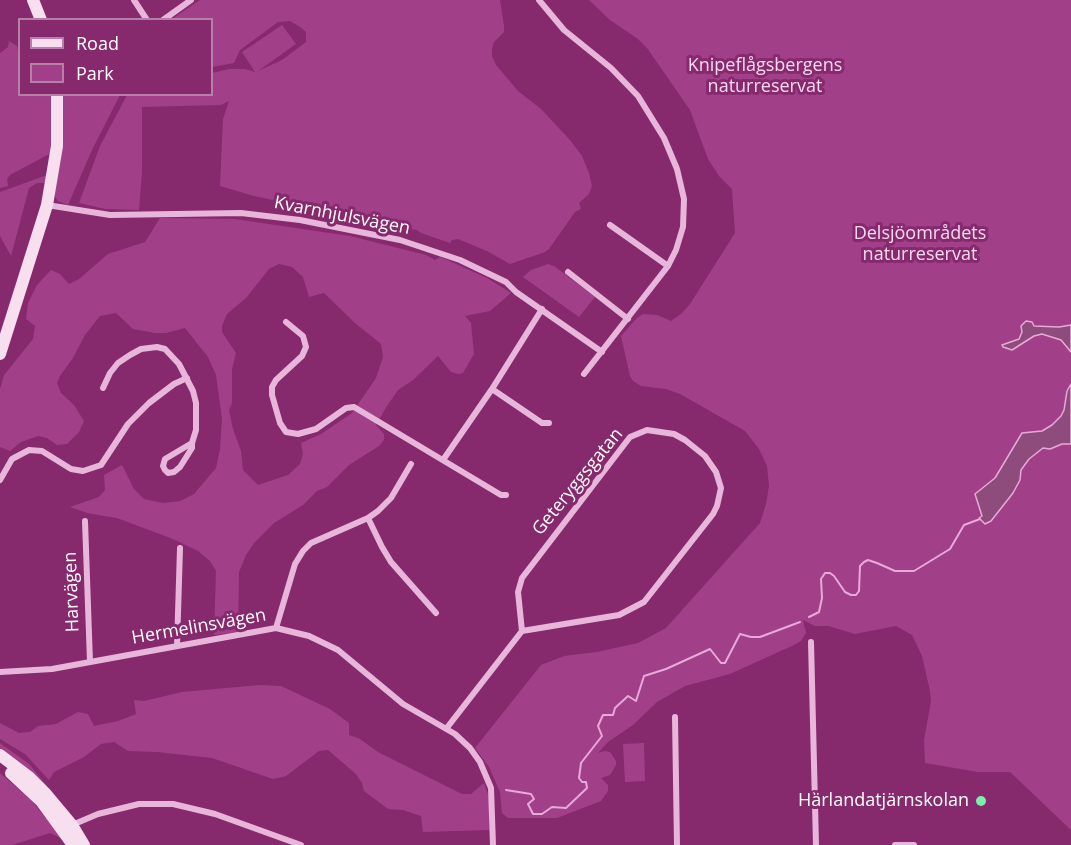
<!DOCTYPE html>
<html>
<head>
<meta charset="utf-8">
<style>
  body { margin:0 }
  #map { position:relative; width:1071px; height:845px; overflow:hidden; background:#862a6d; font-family:"Open Sans",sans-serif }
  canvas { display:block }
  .legend { position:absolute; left:18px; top:18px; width:195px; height:78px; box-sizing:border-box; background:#862a6d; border:2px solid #b67fa7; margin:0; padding:8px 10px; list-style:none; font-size:18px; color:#fff }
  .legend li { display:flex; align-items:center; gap:12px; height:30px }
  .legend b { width:30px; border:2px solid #b67fa7 }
</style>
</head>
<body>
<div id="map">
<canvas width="1071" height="845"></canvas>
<ul class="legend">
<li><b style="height:8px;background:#f7dff0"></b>Road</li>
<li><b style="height:16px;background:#a23f89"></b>Park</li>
</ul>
</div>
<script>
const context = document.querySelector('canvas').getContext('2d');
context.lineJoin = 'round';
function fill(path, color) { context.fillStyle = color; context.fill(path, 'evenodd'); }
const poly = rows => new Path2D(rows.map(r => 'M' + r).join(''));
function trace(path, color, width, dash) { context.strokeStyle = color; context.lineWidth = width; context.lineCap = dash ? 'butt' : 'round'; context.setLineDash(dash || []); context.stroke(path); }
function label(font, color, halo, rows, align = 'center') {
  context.font = font + ' "Open Sans",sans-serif'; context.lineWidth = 6; context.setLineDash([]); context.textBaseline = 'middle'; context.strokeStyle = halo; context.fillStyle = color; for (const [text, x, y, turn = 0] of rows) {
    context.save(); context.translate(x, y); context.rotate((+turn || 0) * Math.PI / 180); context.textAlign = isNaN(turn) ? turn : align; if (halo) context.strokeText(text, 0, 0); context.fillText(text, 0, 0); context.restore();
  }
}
fill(poly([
  [200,0,500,0,504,26,504,32,494,42,492,49,492,56,496,65,518,91,541,109,570,140,582,156,589,173,592,186,589,194,579,203,581,209,575,212,549,249,545,252,510,264,487,251,458,239,452,240,450,243,421,233,417,230,254,196,220,186,223,119,229,101,221,105,142,107,142,173,139,210,105,209,79,203,100,146,127,95,212,94,212,73,229,69,245,69,255,72,242,52,282,25,296,44,258,71,282,60,306,42,306,32,300,27,290,21,278,22,240,50,234,63,212,67,212,20,172,19],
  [589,0,1071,0,1071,830,1010,772,978,772,925,763,924,740,931,701,930,691,922,656,912,635,896,626,855,634,828,626,815,626,803,620,806,633,801,641,794,645,730,674,685,686,657,702,633,725,608,742,598,753,605,751,610,752,616,761,616,765,610,775,601,778,608,785,608,791,601,801,557,818,508,818,502,813,500,792,489,767,475,748,541,665,564,656,597,652,638,643,666,628,760,523,766,504,769,486,767,466,759,449,745,431,680,394,666,389,641,386,633,381,630,376,621,336,637,318,643,314,657,315,671,321,682,313,690,304,735,233,732,189,719,176,708,159,690,110,647,48,638,39,610,20],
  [9,41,17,46,19,57,20,94,52,95,53,129,51,153,10,175,7,179,8,186,0,188,0,53,8,47],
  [59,95,120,95,92,150,68,205,58,201,52,192],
  [47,175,45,183,37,183,29,188,11,256,0,236,0,192],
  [160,218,235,219,350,236,426,255,435,260,440,257,445,259,487,278,511,293,490,311,465,316,471,323,474,354,463,373,458,374,451,372,438,356,413,380,398,390,387,406,376,425,384,434,384,440,379,446,349,465,327,487,317,491,303,505,274,523,254,543,246,555,239,572,238,632,214,635,216,571,210,561,198,551,173,539,117,518,87,513,70,507,99,497,105,490,104,475,122,465,134,489,144,499,163,503,180,501,194,494,216,468,220,449,222,419,216,375,208,357,185,328,166,333,155,333,133,329,116,313,100,316,85,335,73,358,60,376,57,383,61,393,74,405,84,421,79,432,67,444,57,445,47,438,38,436,21,442,10,451,0,447,0,389,4,375,33,339,35,326,26,319,28,303,37,285,51,270,60,274,69,284,79,279,108,254,145,242],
  [279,264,292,267,303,277,309,297,324,293,355,323,381,344,383,357,376,378,352,413,321,434,301,443,303,454,300,464,288,475,258,485,243,470,241,451,233,429,229,410,232,403,232,369,236,353,222,332,222,326,227,314,246,298,269,269],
  [548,264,554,266,595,297,579,317,523,277,531,270],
  [260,685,281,686,330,709,349,723,349,735,360,739,378,752,462,794,471,794,484,783,490,800,489,830,423,832,421,816,403,810,388,809,364,791,362,783,356,774,328,750,319,751,286,776,273,779,212,758,157,752,128,751,114,742,101,744,84,757,54,772,49,780,25,754,0,739,0,723,19,733,30,732,38,726,56,724,78,712,88,714,94,726,118,721,136,714,134,700,144,701,182,692],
  [0,743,29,764,69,813,0,752],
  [644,743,645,781,625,782,623,744],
  [0,773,31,800,63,839,50,833,12,845,0,845]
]), '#a23f89');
const water = poly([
  [1026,321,1032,322,1034,326,1059,327,1071,325,1071,352,1061,340,1042,334,1034,336,1012,350,1003,347,1002,345,1019,339,1022,332,1021,326,1026,321],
  [1071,384,1071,444,1062,444,1050,449,1043,448,1029,459,1021,470,1020,480,1013,493,991,521,985,524,979,518,982,516,975,494,995,478,1022,433,1042,431,1052,425,1061,416,1064,410,1067,391,1071,384]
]);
fill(water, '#8d4c7b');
trace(water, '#e7aad8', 1.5);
trace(poly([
  [809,617,819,612,822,598,821,579,825,573,830,573,834,576,845,592,851,595,856,595,859,591,860,566,864,562,868,560,877,563,895,571,914,571,950,549,964,525,980,519],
  [506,790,531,794,534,799,528,804,533,814,542,814,552,807,566,808,587,788,586,782,582,782,579,778,581,763,602,736,598,726,603,715,613,715,615,708,628,696,636,701,644,676,666,669,710,649,721,663,725,663,740,634,751,637,760,637,800,622]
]), '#e7aad8', 2);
trace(poly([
  [134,0,147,20],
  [539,0,564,30,611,68,638,96,664,138,677,169,684,199,683,227,676,250,668,266,584,374],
  [163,20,191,0],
  [47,205,110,215,241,213,300,220,400,240,460,260,506,282,516,292,602,352],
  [610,225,668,266],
  [568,272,628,319],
  [286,322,303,336,306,347,302,356,276,380,272,387,272,395,280,423,286,432,298,434,316,429,346,408,354,407,501,495,506,495],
  [103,388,110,373,118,363,130,355,141,349,157,347,165,349,179,364,193,391,196,403,196,430,192,443,165,459,163,466,165,470,168,473,174,472,180,467,192,448,192,443],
  [492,389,542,423,549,423],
  [443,460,492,389,542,309],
  [0,480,12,459,29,450,42,451,71,469,83,471,101,465,128,424,149,403,174,384,187,378],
  [368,518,382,547,391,562,436,613],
  [85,521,90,662],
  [276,628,295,564,303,551,311,543,368,518,378,511,391,498,411,464],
  [811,642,816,845],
  [177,646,180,548],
  [0,672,52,669,276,628,309,636,338,650,403,704,455,734,470,748,480,762,491,788,493,845],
  [675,717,677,845],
  [446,729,522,631,619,615,644,602,713,514,717,506,721,488,716,472,705,456,685,440,674,434,647,430,630,437,522,578,518,592,522,631],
  [72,825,98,814,139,804,173,804,215,814,301,845],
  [895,845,914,845]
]), '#e7b6da', 6);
trace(poly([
  [33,0,41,20],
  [0,354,47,205,57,146,57,94],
  [0,755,29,777,46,794,72,825,84,845],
  [11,773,41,801,73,845]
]), '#f7dff0', 12);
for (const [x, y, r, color] of [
  [981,801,6,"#7deeac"]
]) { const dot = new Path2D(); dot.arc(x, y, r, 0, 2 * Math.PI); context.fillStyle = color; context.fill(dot); trace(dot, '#862a6d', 2); }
label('18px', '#f6d9ef', '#862a6d', [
  ["Knipeflågsbergens",765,66],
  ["naturreservat",765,87],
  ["Delsjöområdets",920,234],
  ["naturreservat",920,255]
]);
label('18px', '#fff', '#862a6d', [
  ["Kvarnhjulsvägen",342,216,11],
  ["Geteryggsgatan",578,482,-51],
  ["Harvägen",72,592,-92],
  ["Hermelinsvägen",199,627,-10]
]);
label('18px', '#fff', '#862a6d', [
  ["Härlandatjärnskolan",969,801]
], 'right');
</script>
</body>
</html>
